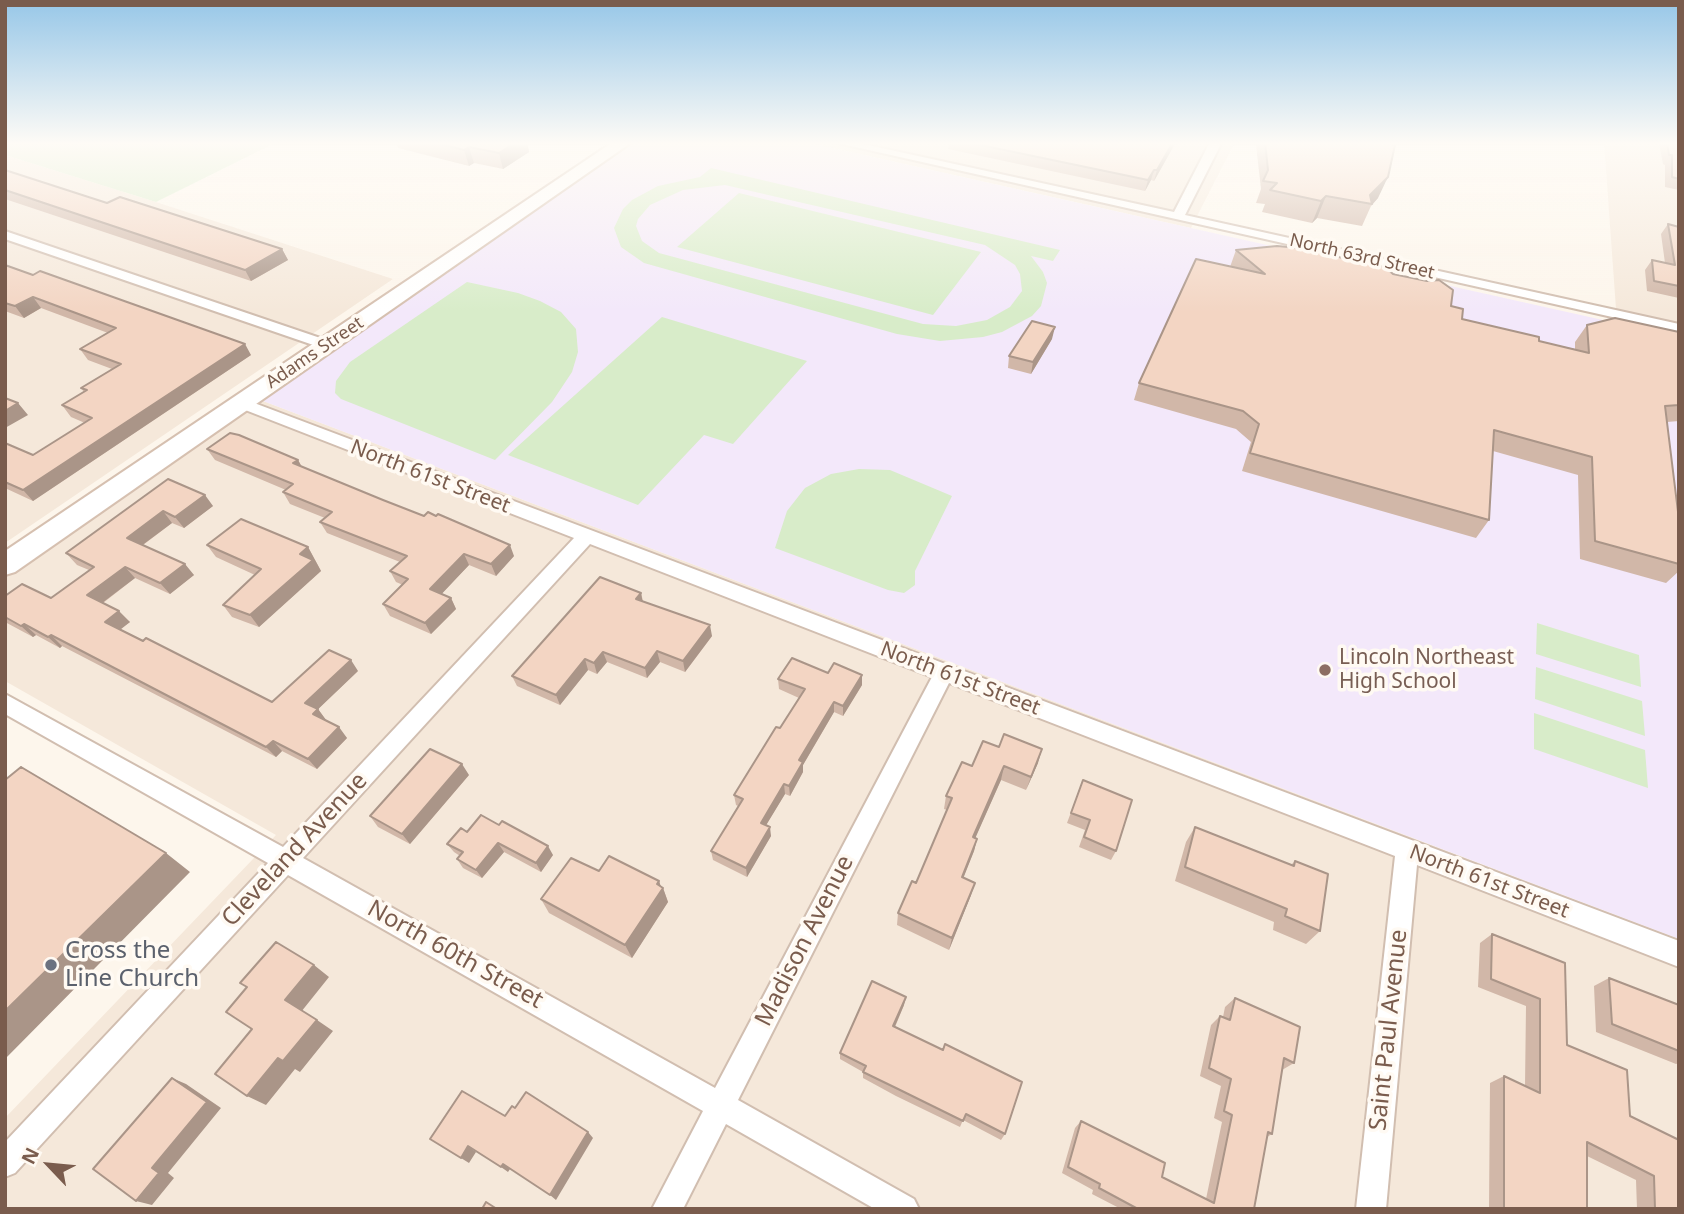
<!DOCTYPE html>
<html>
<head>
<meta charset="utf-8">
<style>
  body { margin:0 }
  #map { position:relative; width:1684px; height:1214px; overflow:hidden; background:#fdf6ec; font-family:"Noto Sans",sans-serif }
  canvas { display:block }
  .frame { position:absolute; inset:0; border:7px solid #7a5c4d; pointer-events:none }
  .north { position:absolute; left:14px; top:1130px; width:70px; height:70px; -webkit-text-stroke:5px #fffaf3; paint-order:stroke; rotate:296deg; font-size:19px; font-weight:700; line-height:28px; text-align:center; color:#7a5c4d }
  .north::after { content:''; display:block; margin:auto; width:24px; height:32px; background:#7a5c4d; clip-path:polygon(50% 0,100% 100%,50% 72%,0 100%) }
</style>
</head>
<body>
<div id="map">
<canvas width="1684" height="1214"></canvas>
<div class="frame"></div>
<div class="north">N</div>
</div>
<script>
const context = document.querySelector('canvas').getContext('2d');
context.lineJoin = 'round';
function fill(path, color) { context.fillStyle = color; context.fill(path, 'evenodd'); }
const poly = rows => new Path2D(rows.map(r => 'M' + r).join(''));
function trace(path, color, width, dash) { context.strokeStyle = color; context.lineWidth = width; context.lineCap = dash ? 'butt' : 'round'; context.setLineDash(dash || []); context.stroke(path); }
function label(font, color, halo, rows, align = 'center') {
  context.font = font + ' "Noto Sans",sans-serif'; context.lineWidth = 7; context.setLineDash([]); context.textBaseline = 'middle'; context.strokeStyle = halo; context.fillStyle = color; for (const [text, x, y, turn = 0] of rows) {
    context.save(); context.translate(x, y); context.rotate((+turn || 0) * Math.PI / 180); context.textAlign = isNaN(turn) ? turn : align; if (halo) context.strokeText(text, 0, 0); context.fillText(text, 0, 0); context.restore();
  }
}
fill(poly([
  [806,142,1235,142,1191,228],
  [1604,142,1679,142,1679,337,1617,323],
  [5,155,156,202,393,279,5,543],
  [263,401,1679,939,1679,1209,5,1209,5,1118,276,835,5,681,5,577]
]), '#f5e8da');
fill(poly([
  [634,142,806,142,1679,337,1679,939,263,401]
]), '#f3e8fa');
fill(poly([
  [5,142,277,142,156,202,5,155],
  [711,168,1060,250,1053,261,1031,256,1043,272,1047,283,1041,306,1032,316,1002,332,983,337,940,341,897,334,644,263,621,247,614,228,623,209,632,200,658,186,700,177],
  [725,185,985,245,1015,265,1020,274,1022,291,1010,307,987,320,956,326,923,324,659,253,642,241,636,226,638,219,650,205,683,190],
  [739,193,981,252,933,315,677,247],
  [467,282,518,293,540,301,561,312,576,329,578,352,572,372,552,402,495,460,341,399,335,393,336,381,350,362],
  [662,317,807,361,733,444,704,435,638,505,508,455],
  [859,469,890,470,952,496,915,571,915,585,904,593,888,590,775,548,787,511,805,488,831,474],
  [1537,623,1639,655,1641,687,1536,654],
  [1536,667,1642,701,1645,736,1535,699],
  [1534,713,1645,750,1648,788,1534,749]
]), '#d8ecc9');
const street = poly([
  [833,142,854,142,1174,212,1210,142,1222,142,1185,215,1679,324,1679,332,833,142],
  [5,231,332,342,334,345,327,349,322,348,5,239,5,231],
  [241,398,1679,941,1679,967,1417,865,1386,1209,1356,1209,1395,856,949,683,738,1100,914,1199,919,1209,875,1209,726,1124,683,1209,652,1209,703,1111,288,875,15,1173,5,1177,5,1142,268,863,5,714,5,694,283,847,574,538,235,406,233,403,241,398],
  [590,544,932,677,715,1088,303,858,590,544]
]);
const secondary = poly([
  [613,142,632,142,15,572,5,575,5,551,613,142]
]);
trace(street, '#d1beb0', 4);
trace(secondary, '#d6c0b0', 4);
fill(street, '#fff');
fill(secondary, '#fff');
fill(poly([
  [396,142,527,142,529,152,503,169,474,163,469,166,398,148],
  [949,142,1176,142,1154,181,1151,180,1145,191,948,149],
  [1257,142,1383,142,1378,198,1371,206,1362,226,1317,218,1312,223,1262,212,1265,204,1256,203,1261,189,1256,145],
  [1654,142,1679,142,1679,190,1665,187,1665,165,1663,164,1659,143],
  [5,170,107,203,282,249,288,260,251,281,5,199],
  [1668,224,1679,227,1679,298,1647,291,1645,270,1652,260,1665,263,1661,234],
  [1236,250,1320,253,1393,274,1451,306,1462,319,1539,341,1575,349,1575,342,1587,325,1679,332,1679,421,1667,422,1679,520,1679,571,1666,583,1580,559,1578,475,1493,451,1489,520,1476,538,1242,471,1251,442,1236,429,1134,400,1139,383,1230,267],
  [5,265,251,355,33,501,5,488,5,443,33,455,85,423,71,417,62,405,84,392,81,388,112,369,88,360,80,349,108,333,41,308,24,318,5,311],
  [1052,339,1031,374,1008,368,1009,356],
  [207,449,298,460,302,467,514,556,496,576,469,565,441,594,451,598,456,609,431,634,390,616,383,604,403,585,396,582,390,571,400,562,327,533,320,522,325,518,290,504,283,492,286,490,215,460],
  [168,479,213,506,184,528,172,523,143,545,194,575,170,594,135,578,103,603,130,622,120,629,272,702,358,671,318,709,326,720,347,738,317,769,282,751,276,757,62,646,60,648,36,635,33,637,5,622,5,596,51,598,89,570,77,565,66,553],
  [207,545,308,547,321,571,259,627,232,617,223,605,255,575,216,557],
  [641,593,643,601,712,636,685,672,660,662,647,678,607,662,597,674,588,670,560,705,517,686,512,676],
  [778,679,862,685,843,716,834,712,803,765,803,772,790,796,785,794,766,825,771,836,747,877,713,860,711,851,738,806,736,805,734,795,780,728,799,698,779,689],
  [1038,763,1026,790,1001,780,975,838,977,839,974,851,963,878,971,895,949,950,897,925,898,913,916,883,947,810,944,809,946,796,972,766],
  [469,775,410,844,378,827,370,816],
  [1083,780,1116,851,1111,860,1079,847,1085,830,1067,823],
  [1195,827,1291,865,1295,861,1320,931,1306,944,1273,930,1274,922,1175,881,1186,842],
  [467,832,553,855,541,872,504,852,482,878,463,868,457,859,460,856,454,852,447,844],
  [599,871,659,881,661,887,663,888,668,902,632,958,549,913,541,899],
  [1492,934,1565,963,1567,1045,1630,1116,1679,1209,1637,1209,1636,1180,1587,1156,1587,1209,1489,1209,1490,1083,1504,1076,1525,1086,1526,1006,1478,987,1480,943],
  [1609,978,1679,1005,1679,1063,1676,1064,1596,1032,1594,986],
  [1235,998,1294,1063,1282,1070,1272,1134,1267,1137,1254,1209,1121,1209,1092,1194,1093,1190,1062,1173,1075,1128,1081,1121,1162,1177,1206,1199,1222,1122,1214,1118,1221,1086,1200,1076,1211,1025,1220,1016,1223,1017,1225,1007],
  [904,1005,895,1027,1005,1134,1001,1140,963,1120,960,1127,896,1096,863,1078,863,1072,840,1059,840,1053]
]), '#d1b7a8');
fill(poly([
  [516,142,527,142,529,152,503,169,499,153],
  [1173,142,1176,142,1154,181,1157,170],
  [469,147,474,163,469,166,464,150],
  [1154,170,1151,180,1145,191,1148,180],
  [1388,177,1378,198,1371,206,1372,204,1370,195],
  [1326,196,1317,218,1312,223,1321,201],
  [282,249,288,260,251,281,245,270],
  [33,297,41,308,24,318,15,306],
  [1055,327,1052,339,1031,374,1033,362],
  [245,344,251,355,33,501,23,490],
  [18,403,28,415,5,428,5,411],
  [298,460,304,471,293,463],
  [205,495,213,506,184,528,175,517],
  [163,511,172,523,137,549,127,538],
  [510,545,514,556,496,576,491,564],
  [308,547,321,571,259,627,250,615,300,554],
  [464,554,469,565,436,600,430,589],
  [185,564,194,575,170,594,160,583],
  [125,567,135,578,98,606,87,595],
  [641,593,643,604,636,599],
  [451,598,456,609,431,634,425,623],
  [119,611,130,622,116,633,105,622],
  [24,624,36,635,33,637,21,626],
  [710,625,712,636,685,672,683,661],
  [51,635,62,646,60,648,48,637],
  [657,651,660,662,647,678,645,668],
  [603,652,607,662,597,674,594,663],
  [585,659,588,670,560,705,556,695],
  [351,660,358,671,313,714,305,703],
  [862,675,862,685,843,716,843,706],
  [834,702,834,712,803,765,803,772,790,796,789,786,799,760],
  [318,709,326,720,313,714],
  [339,727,347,738,317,769,308,759],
  [273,741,282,751,276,757,266,747],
  [1042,749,1038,763,1026,790,1031,777],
  [462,764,469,775,410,844,402,834],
  [1004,766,1001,780,970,850,973,837],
  [784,784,785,794,762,832,761,823],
  [770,827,771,836,747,877,746,868],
  [977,839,974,851,959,889,962,877],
  [498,843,504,852,482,878,476,870],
  [548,846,553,855,541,872,536,863],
  [166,853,190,872,5,1059,5,1011],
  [659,881,662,890,663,888,668,902,632,958,625,945],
  [975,883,971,895,949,950,952,938],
  [314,965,329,977,301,1012,285,1000],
  [906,997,904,1005,892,1033,893,1026],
  [317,1020,333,1031,300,1072,295,1069,266,1105,247,1096,278,1058],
  [172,1078,186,1084,221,1108,168,1173,174,1178,152,1205,136,1201,152,1168],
  [588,1132,593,1138,556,1200,550,1195],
  [468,1146,476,1152,469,1163,461,1158],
  [503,1164,510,1169,508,1172,501,1167]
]), '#aa9588');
const building = poly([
  [433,142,516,142,499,153,469,147,464,150,433,142],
  [966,142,1173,142,1157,170,1154,170,1148,180,966,142],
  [1265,142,1383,142,1395,145,1388,177,1370,195,1372,204,1326,196,1321,201,1270,190,1277,183,1263,181,1268,170,1265,142],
  [1667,142,1679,142,1679,179,1672,177,1672,155,1669,155,1667,142],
  [5,170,107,203,120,197,282,249,245,270,5,190,5,170],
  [1668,224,1679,227,1679,286,1654,281,1652,260,1675,265,1668,224],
  [1277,246,1321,250,1320,253,1385,267,1393,274,1427,281,1439,280,1453,290,1451,306,1463,309,1462,319,1539,337,1539,341,1589,353,1587,325,1615,318,1679,332,1679,405,1665,406,1679,520,1679,564,1595,541,1592,457,1494,430,1489,520,1250,453,1259,424,1243,411,1139,383,1196,259,1265,274,1236,250,1277,246],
  [5,265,33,275,40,271,245,344,23,490,5,482,5,443,33,455,92,418,62,405,87,390,81,388,121,364,80,349,116,328,33,297,15,306,5,303,5,265],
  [1032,321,1055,327,1033,362,1009,356,1032,321],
  [5,398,18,403,5,411,5,398],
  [230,433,239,435,298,460,293,463,383,500,424,516,428,512,436,516,438,514,510,545,491,564,464,554,430,589,451,598,425,623,383,604,408,579,390,571,407,556,320,522,332,512,283,492,293,484,207,449,230,433],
  [168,479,205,495,175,517,163,511,127,538,185,564,160,583,125,567,87,595,119,611,105,622,143,641,146,638,272,702,329,650,351,660,305,703,318,709,313,714,339,727,308,759,273,741,266,747,51,635,48,637,24,624,21,626,5,617,5,596,22,584,51,598,94,567,66,553,168,479],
  [241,519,308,547,300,554,313,560,250,615,223,605,261,569,207,545,241,519],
  [600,577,641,593,636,599,710,625,683,661,657,651,645,668,603,652,594,663,585,659,556,695,512,676,600,577],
  [792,658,828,673,834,663,862,675,843,706,834,702,799,760,803,762,789,786,784,784,761,823,770,827,746,868,711,851,743,799,734,795,776,727,780,728,805,689,778,679,792,658],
  [1004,734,1042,749,1031,777,1004,766,973,837,977,839,962,877,975,883,952,938,898,913,912,881,916,883,952,798,946,796,962,762,972,766,983,741,999,747,1004,734],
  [430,749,462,764,402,834,370,816,430,749],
  [21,767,166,853,5,1011,5,780,21,767],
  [1083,780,1132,800,1116,851,1084,837,1090,820,1071,813,1083,780],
  [481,815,499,825,502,821,548,846,536,863,498,843,476,870,457,859,463,852,447,844,461,828,467,832,481,815],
  [1195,827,1294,866,1295,861,1328,874,1320,931,1285,916,1287,909,1185,867,1195,827],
  [609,856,659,881,657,884,663,888,625,945,541,899,571,858,599,871,609,856],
  [1492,934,1565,963,1567,1045,1627,1070,1630,1116,1679,1140,1679,1209,1655,1209,1654,1176,1587,1142,1587,1209,1504,1209,1504,1076,1540,1093,1540,999,1491,979,1492,934],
  [276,942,314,965,285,1000,317,1020,283,1061,278,1058,247,1096,215,1074,252,1029,226,1012,247,987,240,983,276,942],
  [1609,978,1679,1005,1679,1051,1612,1024,1609,978],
  [872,981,906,997,893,1026,943,1050,945,1044,1022,1082,1005,1134,966,1114,963,1121,898,1089,863,1072,866,1066,840,1053,872,981],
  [1235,998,1300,1027,1294,1063,1284,1058,1272,1134,1268,1132,1254,1209,1138,1209,1099,1188,1100,1184,1068,1167,1081,1121,1165,1163,1162,1177,1214,1203,1232,1115,1224,1111,1231,1079,1209,1068,1220,1016,1230,1020,1235,998],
  [172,1078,207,1102,152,1168,159,1173,136,1201,93,1169,172,1078],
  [462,1091,505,1116,512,1106,515,1108,526,1092,588,1132,550,1195,503,1164,501,1167,468,1146,461,1158,430,1139,462,1091],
  [486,1202,497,1209,482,1209,486,1202]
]);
fill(building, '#f3d5c3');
trace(building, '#aa9588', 2);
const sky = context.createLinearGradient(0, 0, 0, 312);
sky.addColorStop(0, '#97c7e8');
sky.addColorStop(0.46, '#fefbf6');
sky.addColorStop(1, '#fefbf600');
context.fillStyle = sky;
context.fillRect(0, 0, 1684, 312);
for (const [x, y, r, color] of [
  [1325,670,7,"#8d6e63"],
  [51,965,7,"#6b7280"]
]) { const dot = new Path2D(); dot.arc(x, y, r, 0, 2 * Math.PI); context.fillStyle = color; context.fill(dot); trace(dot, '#fffaf3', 2.5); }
label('18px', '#7a5c4d', '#fffaf3', [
  ["North 63rd Street",1362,257,13],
  ["Adams Street",315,353,-34]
]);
label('21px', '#7a5c4d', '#fffaf3', [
  ["North 61st Street",430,477,21],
  ["North 61st Street",960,679,21],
  ["North 61st Street",1489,882,21]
]);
label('21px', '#785e54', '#fffaf3', [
  ["Lincoln Northeast",1339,658],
  ["High School",1339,682]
], 'left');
label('24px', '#7a5c4d', '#fffaf3', [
  ["Cleveland Avenue",295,850,-47],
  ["Madison Avenue",805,941,-63],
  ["North 60th Street",455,955,29],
  ["Saint Paul Avenue",1389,1030,-84]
]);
label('24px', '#5b616d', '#fffaf3', [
  ["Cross the",65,951],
  ["Line Church",65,979]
], 'left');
</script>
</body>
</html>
